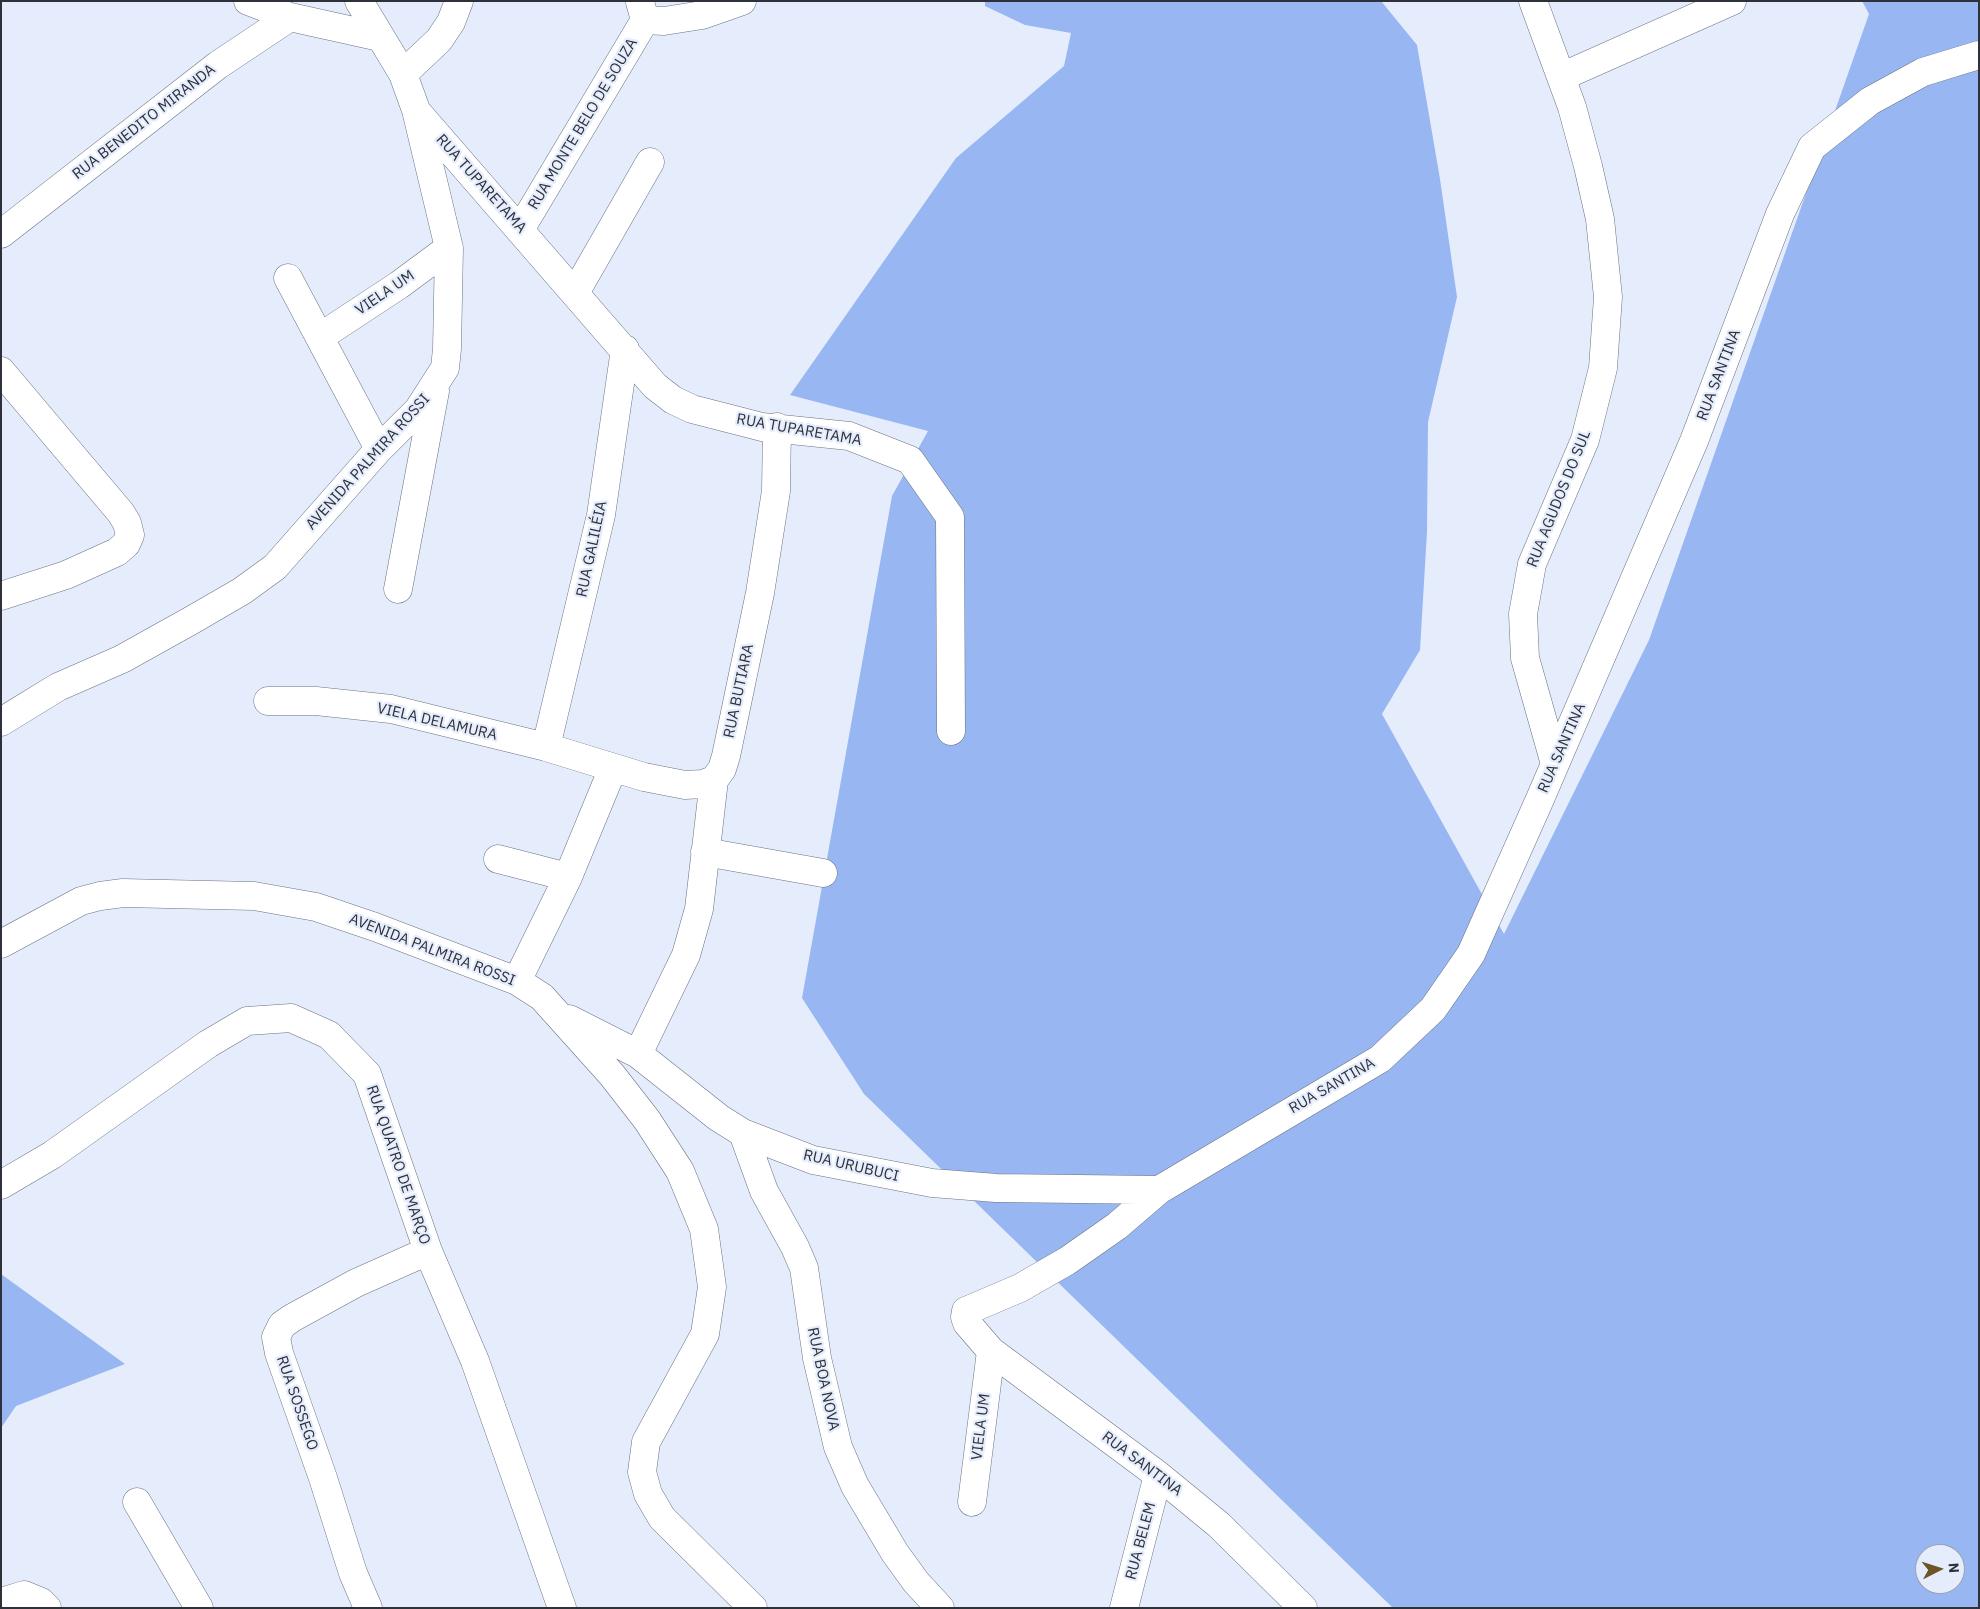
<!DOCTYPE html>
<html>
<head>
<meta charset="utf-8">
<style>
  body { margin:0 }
  #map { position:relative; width:1980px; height:1609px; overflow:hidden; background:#e5edfd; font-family:"IBM Plex Sans",sans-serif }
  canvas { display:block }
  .frame { position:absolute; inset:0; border:2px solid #2e3139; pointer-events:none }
  .north { position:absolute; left:1915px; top:1544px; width:50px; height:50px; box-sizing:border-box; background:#e5edfd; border:1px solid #9ca2af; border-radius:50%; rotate:85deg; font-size:14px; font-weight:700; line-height:20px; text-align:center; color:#2e3139 }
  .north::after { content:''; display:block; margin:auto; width:18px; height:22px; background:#6c5626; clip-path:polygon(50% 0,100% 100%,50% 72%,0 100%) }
</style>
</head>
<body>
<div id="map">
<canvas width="1980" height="1609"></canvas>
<div class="frame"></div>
<div class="north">N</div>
</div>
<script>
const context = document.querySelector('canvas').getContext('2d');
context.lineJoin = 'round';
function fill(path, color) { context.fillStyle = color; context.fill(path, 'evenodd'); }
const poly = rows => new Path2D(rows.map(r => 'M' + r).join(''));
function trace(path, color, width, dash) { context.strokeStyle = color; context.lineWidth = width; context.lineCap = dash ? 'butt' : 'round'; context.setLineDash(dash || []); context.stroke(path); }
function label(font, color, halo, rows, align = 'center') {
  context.font = font + ' "IBM Plex Sans",sans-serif'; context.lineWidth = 4.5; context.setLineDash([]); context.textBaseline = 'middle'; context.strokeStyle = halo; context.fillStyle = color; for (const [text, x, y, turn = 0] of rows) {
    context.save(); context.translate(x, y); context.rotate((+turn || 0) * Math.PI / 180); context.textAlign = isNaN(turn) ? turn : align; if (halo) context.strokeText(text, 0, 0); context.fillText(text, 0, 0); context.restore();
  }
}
fill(poly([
  [985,1,1381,1,1417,45,1440,179,1457,297,1428,422,1427,532,1420,650,1382,714,1504,934,1649,640,1869,14,1862,1,1979,1,1979,1608,1393,1608,864,1094,802,998,892,496,928,431,790,395,956,158,1064,66,1071,33,1025,25,985,6],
  [1925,1554,1955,1554,1955,1584,1925,1584],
  [1,1274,125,1364,16,1406,1,1428]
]), '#98b6f2');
const minor = poly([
  [248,1,290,17,380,37],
  [1533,1,1572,107,1588,166,1600,219,1608,297,1603,368,1585,440,1532,564,1523,614,1525,658,1555,764],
  [640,2,645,20,664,21,702,15,742,1],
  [403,74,439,40,451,22,459,1],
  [1561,77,1732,1],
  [418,113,655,386,673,400,692,409,762,427,849,436,910,460,950,517,951,731],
  [521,228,645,20],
  [1,234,218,65,290,17],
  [288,278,379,449],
  [575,293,650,162],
  [320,337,399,285,449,248],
  [1,371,121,513,127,523,130,535,126,544,117,552,66,575,1,596],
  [398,589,435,391],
  [268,701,316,701,391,709,546,747,644,777,685,785,703,784,714,780,722,769,726,756,760,593,776,491,777,427],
  [1,722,58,687,122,659,192,620,242,591,275,567,379,449,418,410,445,368,447,349,449,248,416,110,403,74,359,1],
  [546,747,601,515,625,349],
  [705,852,823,873],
  [498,859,568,877],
  [1,944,81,901,100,896,123,893,254,896,316,907,375,927,517,981,542,997,612,1075,647,1120,680,1171,704,1229,712,1287,705,1334,646,1442,642,1472,648,1494,662,1518,753,1608],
  [517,981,568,877,613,768],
  [569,1019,638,1054,719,1118,743,1133,813,1160,932,1183,996,1188,1159,1190],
  [638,1054,686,955,699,909,714,780],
  [743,1133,764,1191,795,1247,804,1268,817,1358,838,1447,855,1486,895,1553,916,1582,940,1608],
  [1,1185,52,1155,208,1044,247,1021,291,1018,329,1035,367,1074,428,1251,475,1361,562,1608],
  [137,1502,199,1608],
  [972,1502,991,1351],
  [1,1602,24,1595,41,1602,47,1608],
  [368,1608,353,1573,323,1478,279,1353,276,1337,282,1325,292,1318,356,1283,428,1251],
  [1124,1608,1158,1475],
  [1303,1608,1219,1525,1158,1475,991,1351,967,1323,965,1317,966,1311,1020,1288,1067,1261,1117,1226,1159,1190,1380,1059,1433,1009,1471,954,1540,799,1694,441,1780,214,1812,147,1870,101,1923,72,1979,55]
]);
trace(minor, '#697283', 29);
trace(minor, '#fff', 28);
label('15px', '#2e3139', '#e5edfd', [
  ["RUA BENEDITO MIRANDA",144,122,-38],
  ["RUA MONTE BELO DE SOUZA",583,124,-59],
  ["RUA TUPARETAMA",481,184,48],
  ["VIELA UM",385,293,-34],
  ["RUA SANTINA",1719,375,-69],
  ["RUA TUPARETAMA",799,430,10],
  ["AVENIDA PALMIRA ROSSI",368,462,-48],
  ["RUA AGUDOS DO SUL",1559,499,-68],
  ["RUA GALILÉIA",592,549,-78],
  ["RUA BUTIARA",739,691,-78],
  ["VIELA DELAMURA",437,722,13],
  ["RUA SANTINA",1562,748,-66],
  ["AVENIDA PALMIRA ROSSI",432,950,21],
  ["RUA SANTINA",1332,1086,-30],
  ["RUA QUATRO DE MARÇO",398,1165,71],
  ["RUA URUBUCI",851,1166,13],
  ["RUA BOA NOVA",823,1379,78],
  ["RUA SOSSEGO",297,1403,71],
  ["VIELA UM",981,1427,-83],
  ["RUA SANTINA",1142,1464,37],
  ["RUA BELEM",1141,1541,-75]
]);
</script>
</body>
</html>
